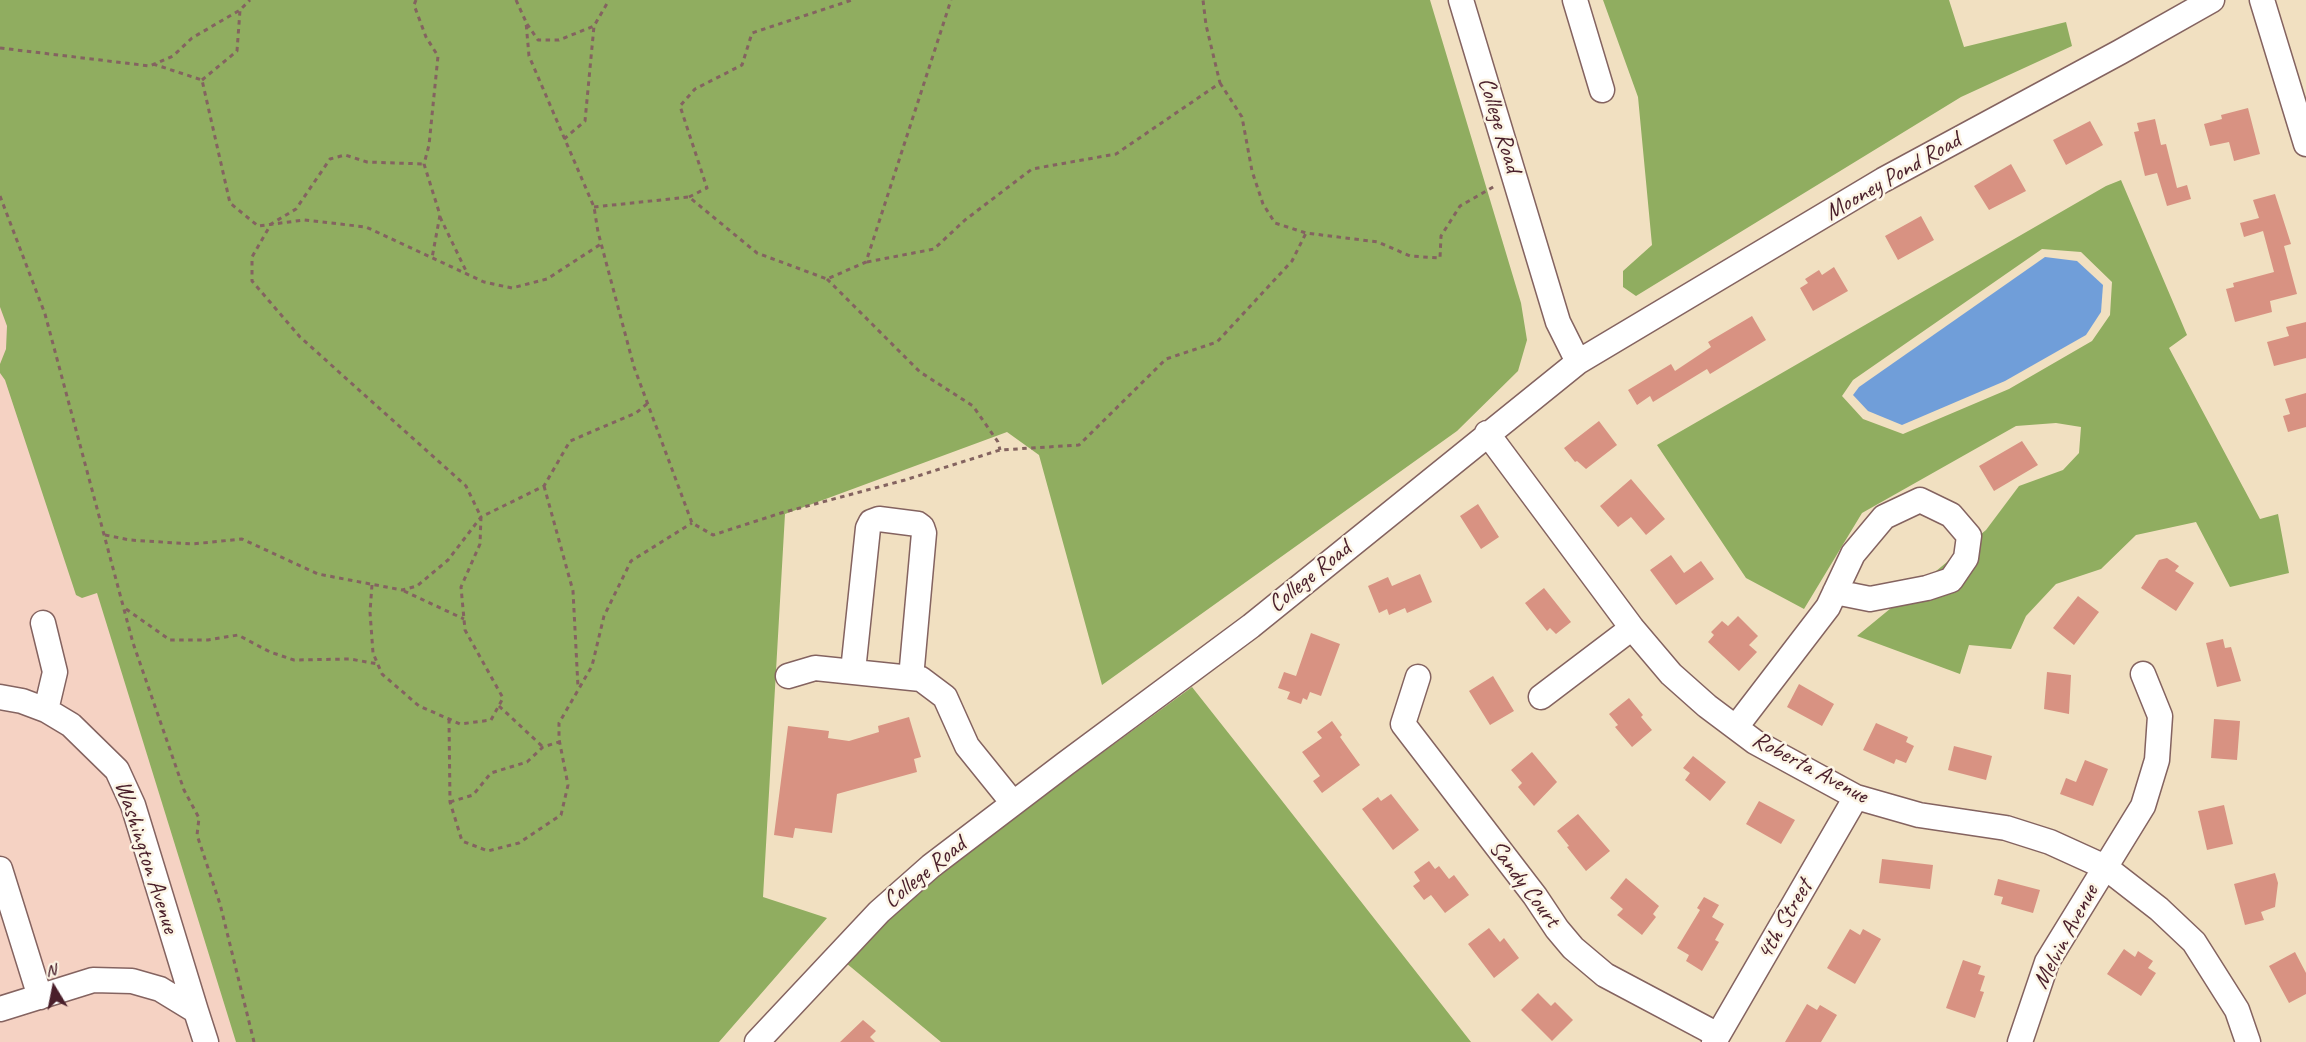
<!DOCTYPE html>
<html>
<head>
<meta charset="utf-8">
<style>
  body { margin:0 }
  #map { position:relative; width:2306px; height:1042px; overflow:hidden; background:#f1e0c1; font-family:Caveat,sans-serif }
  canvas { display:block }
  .north { position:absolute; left:24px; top:958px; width:60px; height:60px; -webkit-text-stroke:4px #fcf5e5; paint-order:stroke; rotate:350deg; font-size:16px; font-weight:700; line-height:24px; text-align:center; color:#4a1f2b }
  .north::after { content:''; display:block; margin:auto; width:21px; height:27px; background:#4a1f2b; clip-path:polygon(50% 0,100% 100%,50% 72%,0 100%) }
</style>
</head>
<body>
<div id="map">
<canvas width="2306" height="1042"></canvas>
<div class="north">N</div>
</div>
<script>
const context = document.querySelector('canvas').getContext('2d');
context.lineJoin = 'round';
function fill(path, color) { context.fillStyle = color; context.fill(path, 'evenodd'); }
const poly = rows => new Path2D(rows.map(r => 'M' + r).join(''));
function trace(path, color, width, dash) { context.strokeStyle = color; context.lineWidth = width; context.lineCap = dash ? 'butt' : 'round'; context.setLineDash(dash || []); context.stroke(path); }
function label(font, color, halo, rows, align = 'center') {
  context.font = font + ' Caveat,sans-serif'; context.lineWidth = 5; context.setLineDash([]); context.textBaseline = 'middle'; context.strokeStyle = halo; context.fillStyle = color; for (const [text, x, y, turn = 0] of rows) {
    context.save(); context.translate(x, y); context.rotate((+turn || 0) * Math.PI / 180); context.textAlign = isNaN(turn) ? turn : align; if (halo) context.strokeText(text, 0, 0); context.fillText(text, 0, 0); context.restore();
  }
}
fill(poly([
  [0,278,97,592,236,1042,0,1042]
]), '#f5d2c3');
fill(poly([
  [0,0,1430,0,1521,303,1527,340,1518,371,1457,431,1102,685,1039,455,1007,432,785,514,763,897,827,918,719,1042,236,1042,97,593,82,598,76,595,5,380,0,373,0,364,6,349,7,326,0,307],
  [1603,0,1949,0,1964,47,2066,22,2072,46,1961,97,1636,296,1623,287,1623,271,1652,245,1638,97],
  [2121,180,2187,335,2169,348,2260,519,2278,514,2289,573,2230,587,2196,522,2136,535,2101,569,2056,584,2026,616,2011,649,1969,645,1960,674,1857,636,1986,530,2019,486,2063,470,2079,453,2081,427,2056,423,2016,426,1862,513,1804,609,1746,578,1657,445,2106,186],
  [2042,249,2081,252,2112,282,2110,315,2092,341,2009,389,1903,434,1863,419,1842,396,1853,380],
  [1192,687,1279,797,1471,1042,941,1042,846,963,906,901,994,832]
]), '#90ad60');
fill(poly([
  [2045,257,2077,261,2103,285,2101,312,2086,335,2005,381,1902,425,1868,411,1853,395,1859,387]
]), '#709ed9');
fill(poly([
  [2248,108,2260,154,2234,161,2229,142,2210,146,2204,124,2222,119,2221,115],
  [2155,119,2161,145,2166,144,2177,188,2187,185,2191,199,2167,206,2157,173,2145,176,2134,132,2139,131,2137,123],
  [2090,121,2103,145,2066,165,2053,140],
  [2011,164,2026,191,1989,210,1974,186],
  [2275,194,2291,244,2284,246,2297,294,2270,301,2272,312,2235,322,2226,289,2234,287,2233,283,2274,272,2263,231,2244,237,2240,223,2259,218,2253,200],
  [1921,216,1934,240,1898,260,1885,236],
  [1834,267,1848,291,1813,311,1800,288,1808,283,1805,279,1819,270,1822,275],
  [1752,316,1766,340,1710,374,1707,369,1653,402,1650,396,1637,405,1628,390,1671,364,1675,371,1711,347,1708,342],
  [2306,322,2306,358,2274,366,2267,342,2289,336,2286,327],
  [2306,393,2306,427,2288,432,2283,416,2290,414,2285,399],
  [1599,421,1617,445,1586,469,1577,461,1575,462,1564,448],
  [2022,441,2038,465,1994,491,1979,466],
  [1631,479,1665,519,1646,535,1631,517,1618,527,1600,506],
  [1478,504,1499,537,1481,549,1460,516],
  [1671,555,1684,573,1701,561,1714,579,1676,605,1650,570],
  [2167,558,2179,566,2175,571,2194,583,2176,611,2141,588,2159,560],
  [1420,574,1432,602,1407,613,1405,608,1389,615,1387,609,1379,613,1368,586,1388,577,1392,586],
  [1544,588,1571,622,1556,634,1550,628,1547,631,1525,603],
  [2078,596,2099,612,2074,645,2053,628],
  [1738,616,1758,636,1749,645,1757,652,1739,671,1708,642,1714,635,1711,632,1722,621,1728,626],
  [1311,633,1340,644,1321,696,1310,692,1307,700,1303,698,1301,704,1287,699,1290,692,1278,688,1284,672,1296,676],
  [2223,639,2225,648,2231,647,2241,681,2217,687,2206,643],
  [2047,672,2071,675,2069,714,2044,709],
  [1493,676,1514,711,1490,725,1469,691],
  [1799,684,1834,704,1822,726,1787,707],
  [1629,698,1643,715,1641,717,1652,730,1632,747,1615,727,1618,725,1609,714],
  [909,717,921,757,914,759,917,772,837,794,832,833,795,828,793,838,774,835,788,726,829,731,828,738,849,741,879,732,878,726],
  [2214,719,2240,721,2237,760,2211,758],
  [1332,721,1342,735,1340,737,1360,765,1322,793,1313,781,1320,776,1302,752,1322,738,1317,732],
  [1876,723,1908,737,1906,742,1914,746,1906,763,1896,759,1894,764,1863,750],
  [1954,746,1992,756,1986,780,1948,770],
  [1532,752,1557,782,1534,806,1518,787,1522,783,1511,770],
  [1693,756,1726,782,1710,801,1685,780,1690,773,1683,768],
  [2085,760,2108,769,2093,806,2060,794,2066,778,2076,782],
  [1391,794,1419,830,1393,850,1362,809,1378,797,1381,801],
  [1759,801,1795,820,1781,844,1746,824],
  [2224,805,2233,844,2207,850,2198,811],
  [1578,814,1610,851,1586,871,1567,847,1569,846,1557,831],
  [1882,859,1933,865,1930,889,1879,883],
  [1429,861,1435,869,1439,866,1449,879,1454,875,1469,895,1445,913,1431,895,1424,900,1413,886,1420,881,1414,872],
  [2275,873,2278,883,2275,907,2261,912,2264,920,2245,925,2234,884],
  [1626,878,1659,906,1653,914,1656,917,1642,935,1617,915,1623,909,1610,898],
  [1998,879,2040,890,2033,913,2001,904,2003,897,1994,895],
  [1704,897,1719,905,1712,917,1724,924,1715,940,1719,942,1702,971,1686,961,1689,955,1677,948,1700,910,1697,908],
  [1489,928,1500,942,1504,938,1519,958,1494,978,1468,944],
  [1850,929,1860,935,1863,929,1881,939,1855,984,1827,968],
  [2124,949,2135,957,2138,951,2153,961,2148,968,2156,973,2141,996,2107,974],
  [2295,952,2306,973,2306,994,2289,1003,2269,966],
  [1963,960,1981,966,1978,974,1985,976,1980,991,1984,992,1975,1018,1946,1008],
  [1538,993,1551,1006,1555,1002,1573,1020,1552,1041,1521,1010],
  [1807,1004,1817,1010,1820,1005,1837,1015,1821,1042,1785,1042],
  [863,1020,876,1031,870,1037,875,1042,840,1042]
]), '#d89282');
const minor = poly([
  [1461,0,1558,322,1578,362],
  [1575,0,1602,90],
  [2262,0,2306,144],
  [1487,433,1632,628,1671,674,1707,706,1755,742,1856,797,1919,815,2006,828,2050,842,2105,867,2159,909,2194,942,2237,1010,2248,1042],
  [43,623,55,672,46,710],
  [853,671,868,528,871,522,879,519,918,524,922,527,924,533,911,678],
  [788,676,815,668,921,679,945,697,967,746,1013,803],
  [1418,677,1403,724,1535,896,1557,929,1573,948,1605,975,1718,1035],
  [0,697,22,701,46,710,71,725,117,770,133,805,196,1011],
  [1541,697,1632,628],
  [1736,727,1828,607,1853,554,1884,517,1920,500,1951,515,1969,536,1966,558,1951,580,1927,588,1870,599,1835,592],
  [0,869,40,997],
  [0,1009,93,980,132,981,160,989,196,1011,206,1042],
  [757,1042,879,912,931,866,1065,764,1251,626,1578,362,1883,180,2120,52,2212,0],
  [1714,1042,1856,797],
  [2020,1042,2047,962,2143,806,2157,760,2160,716,2143,674]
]);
trace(minor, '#846360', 27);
trace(poly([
  [416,0,414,5,426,37,438,56,429,145,424,164,440,215,432,258],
  [516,0,526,22,529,56,594,207,598,232,634,367,692,523,713,535,781,513,905,480,1000,450,1079,445,1166,359,1217,342,1292,261,1306,233],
  [527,24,538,40,559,40,594,26],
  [0,48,150,66,173,56,192,38,240,10,250,0],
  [153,64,202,80,230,203,258,226,304,220,366,227,484,282,512,288,547,279,601,244],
  [202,80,237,51,240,10],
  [1220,83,1242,117,1252,171,1263,204,1275,223,1306,233,1378,242,1410,256,1440,258,1441,236,1460,206,1495,186],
  [564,139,585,121,594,26,609,0],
  [0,196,45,314,133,643,184,790,199,818,197,835,220,904,254,1042],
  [689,197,707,188,680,106,695,89,742,65,752,33,852,0],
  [594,207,689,197,757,253,827,279,866,262,951,0],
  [440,217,467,273],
  [867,262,934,249,965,220,1032,169,1116,154,1220,83,1206,25,1203,0],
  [827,279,920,372,973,406,998,442,1000,450],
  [544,486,573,591,578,687],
  [105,535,130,540,192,544,242,539,318,574,402,590,417,586,448,560,481,517,544,486,570,441,636,413,648,403],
  [372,585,370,612,373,653,382,674,419,706,449,719,460,724,491,720,503,698,465,630,461,587,480,544,481,517,466,486,300,337,252,281,252,257,271,224,296,209,330,159,345,155,367,162,424,164],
  [404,591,464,619],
  [126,609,170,640,208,640,238,635,270,652,294,660,350,659,378,664],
  [499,706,543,747],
  [449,719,450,802,462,841,488,851,519,843,561,815,568,785,559,739,559,723,592,666,604,616,631,561,692,523],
  [450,802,473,795,491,773,527,762,543,747,559,742]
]), '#846360', 3, [4.5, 4.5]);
trace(minor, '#fff', 24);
label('24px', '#4a1f2b', '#fcf5e5', [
  ["College Road",1499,125,73],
  ["Mooney Pond Road",1893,177,-30],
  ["College Road",1310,577,-39],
  ["Roberta Avenue",1810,768,28],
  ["Washington Avenue",146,857,72],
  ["College Road",925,873,-39],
  ["Sandy Court",1524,884,53],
  ["4th Street",1785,920,-60],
  ["Melvin Avenue",2066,937,-62]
]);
</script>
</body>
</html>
